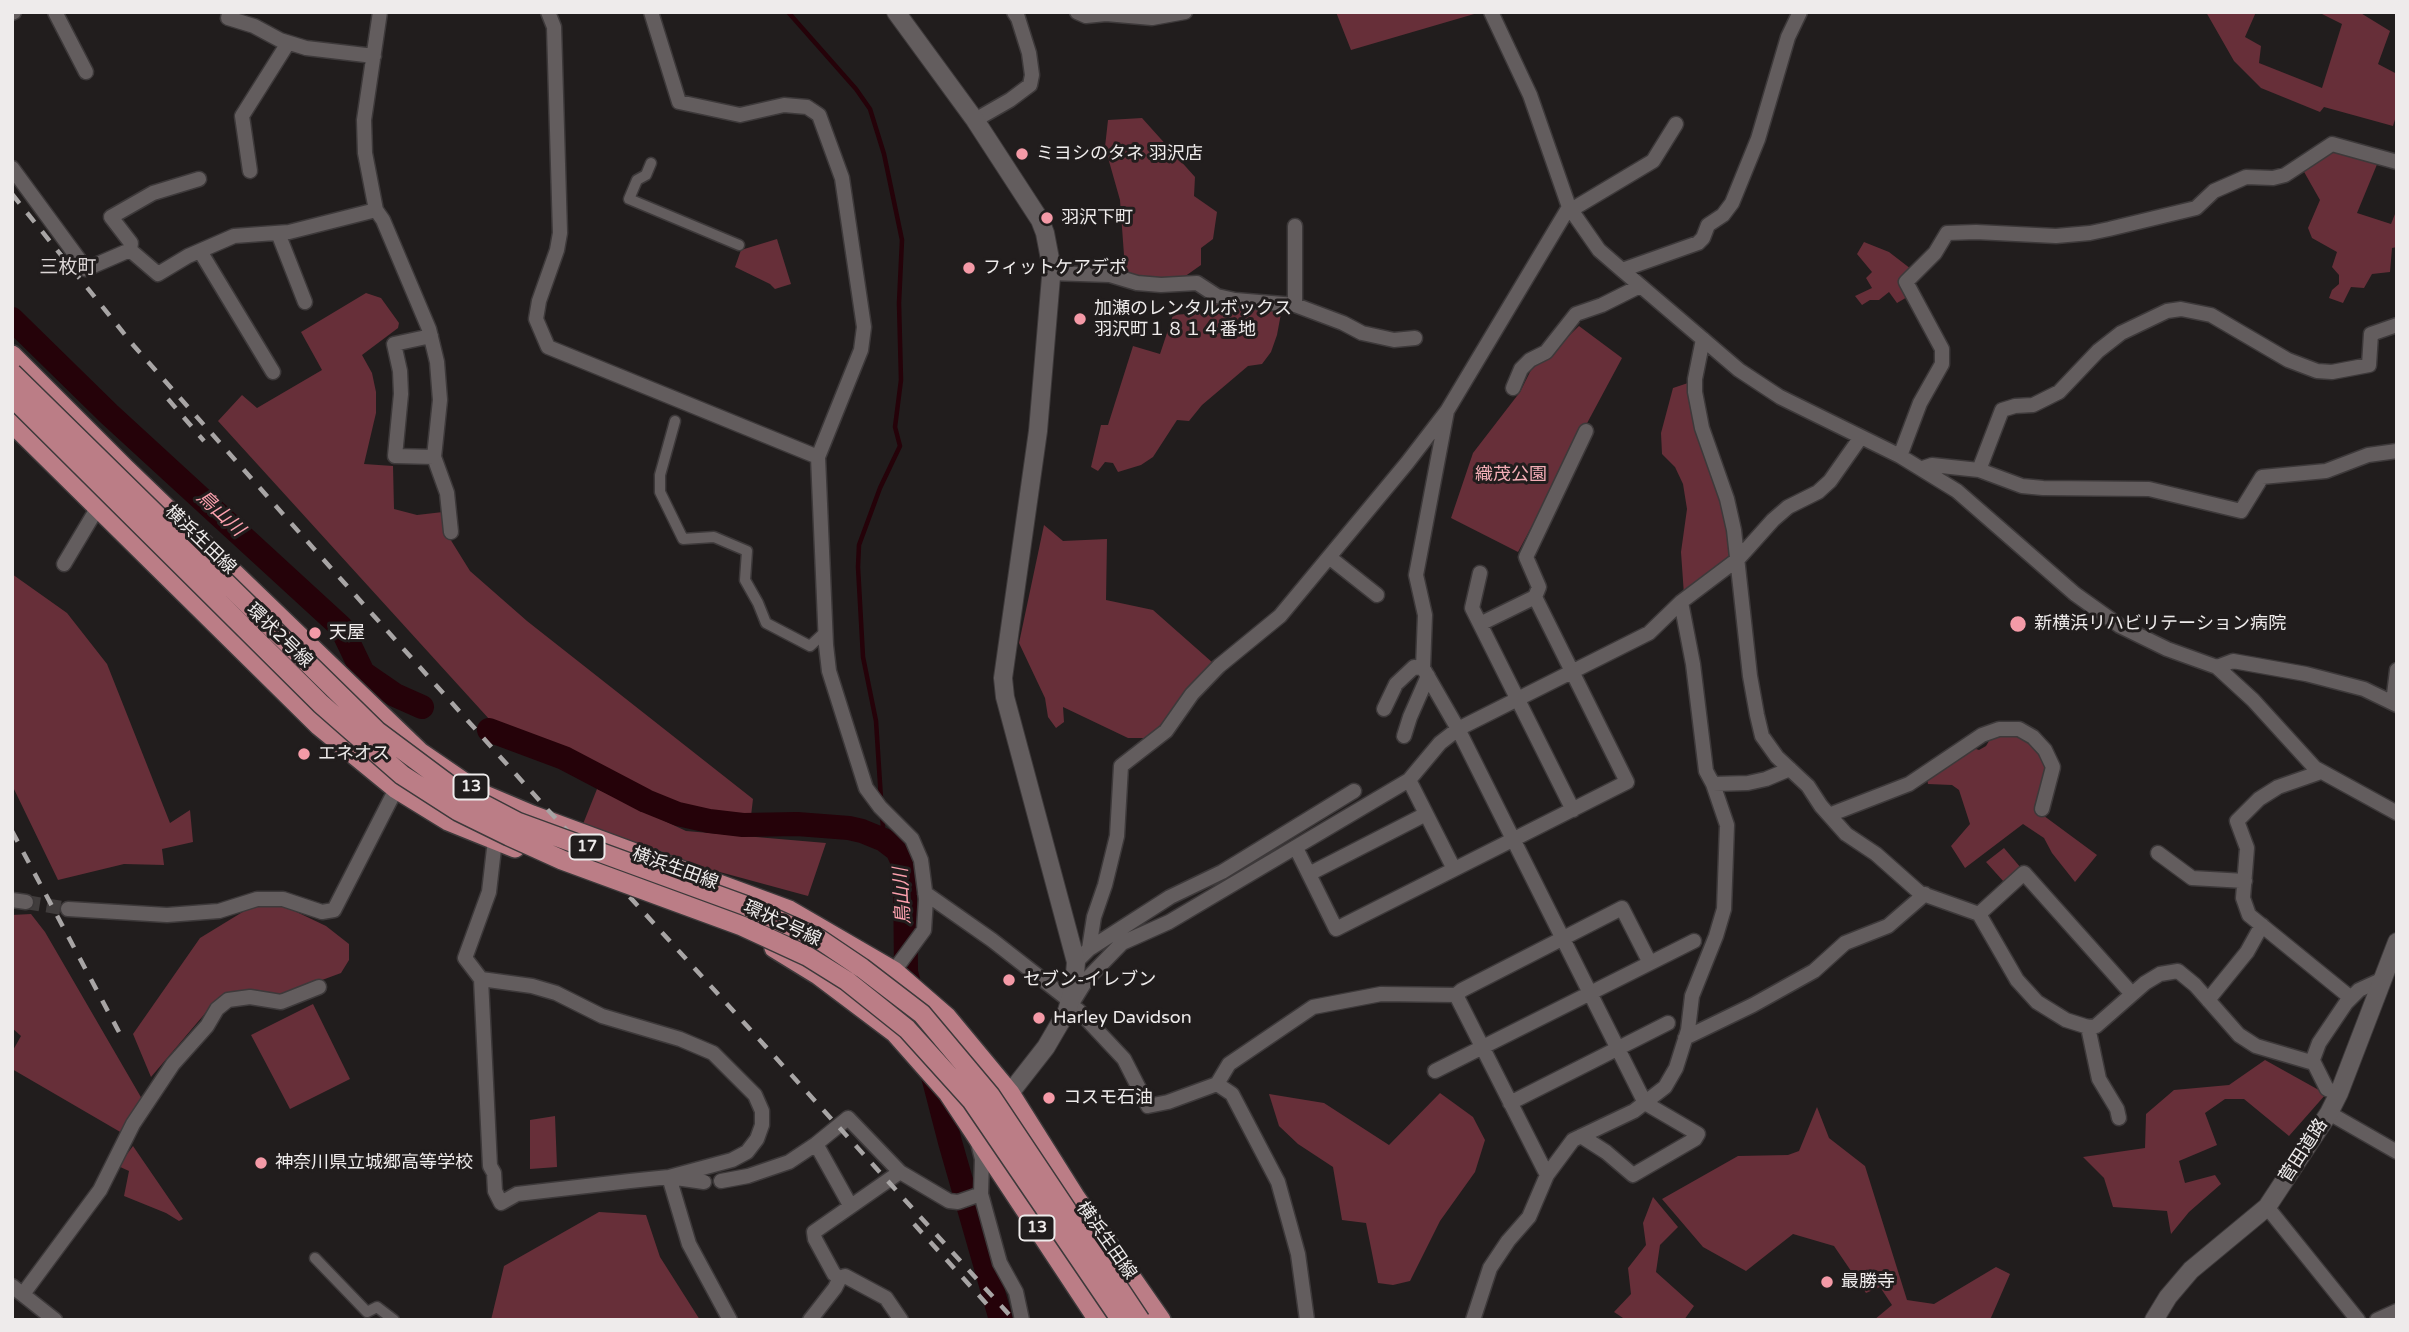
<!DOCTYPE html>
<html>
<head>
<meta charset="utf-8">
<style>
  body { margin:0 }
  #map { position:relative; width:2409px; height:1332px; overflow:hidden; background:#211d1d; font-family:"Varela Round",sans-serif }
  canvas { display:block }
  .frame { position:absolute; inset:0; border:14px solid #eeebeb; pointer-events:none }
</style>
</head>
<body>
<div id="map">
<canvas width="2409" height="1332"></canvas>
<div class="frame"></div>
</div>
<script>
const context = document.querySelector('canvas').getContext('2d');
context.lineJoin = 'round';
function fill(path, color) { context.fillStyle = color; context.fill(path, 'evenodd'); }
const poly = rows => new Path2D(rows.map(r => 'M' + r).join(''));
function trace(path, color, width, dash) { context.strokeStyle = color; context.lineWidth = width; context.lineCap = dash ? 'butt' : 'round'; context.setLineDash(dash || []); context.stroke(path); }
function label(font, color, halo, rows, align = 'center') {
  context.font = font + ' "Varela Round","Noto Sans JP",sans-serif'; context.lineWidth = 6; context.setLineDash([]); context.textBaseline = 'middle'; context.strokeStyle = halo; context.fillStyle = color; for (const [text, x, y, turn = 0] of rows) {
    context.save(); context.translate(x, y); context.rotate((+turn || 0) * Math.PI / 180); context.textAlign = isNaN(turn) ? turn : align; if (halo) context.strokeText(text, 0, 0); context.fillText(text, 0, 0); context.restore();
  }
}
fill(poly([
  [1336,12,1481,12,1351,50],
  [2206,12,2256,12,2245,37,2261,46,2259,63,2322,88,2342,24,2318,12,2359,12,2390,31,2378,64,2397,74,2397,113,2393,126,2324,107,2320,112,2261,88,2234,61],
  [1142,118,1195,177,1194,196,1217,212,1213,239,1201,248,1201,265,1184,277,1152,279,1111,270,1124,255,1120,200,1105,147,1108,120],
  [2334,149,2378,162,2357,213,2391,224,2397,209,2397,247,2392,248,2390,272,2372,274,2364,288,2351,287,2343,303,2329,298,2332,290,2339,284,2339,275,2332,267,2337,252,2312,238,2308,228,2320,200,2303,170],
  [777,239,791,284,775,289,770,284,735,267,741,250],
  [1864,242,1889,252,1911,269,1909,296,1897,303,1889,292,1879,300,1870,300,1862,305,1855,296,1872,288,1866,278,1872,272,1857,254],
  [366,293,381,298,399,323,398,328,362,355,372,373,376,392,376,413,364,464,393,466,394,509,417,515,443,512,447,534,470,571,527,621,753,799,751,816,696,812,645,796,595,765,500,731,218,421,242,395,257,408,322,370,301,332],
  [1224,302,1282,308,1277,335,1271,352,1262,364,1248,366,1202,405,1189,421,1177,420,1153,457,1141,465,1118,472,1113,463,1105,462,1098,471,1091,467,1101,425,1108,425,1133,346,1160,354,1173,315,1199,313,1207,306],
  [1579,326,1622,358,1518,552,1451,518,1473,453,1520,392,1533,366,1544,360],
  [1691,382,1723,499,1733,558,1684,595,1681,552,1687,509,1683,484,1675,467,1662,454,1661,433,1673,388],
  [1044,525,1063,541,1107,539,1106,600,1153,610,1213,663,1154,738,1128,738,1063,707,1064,722,1056,728,1048,717,1045,698,1019,643],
  [12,574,67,613,107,664,170,823,190,810,193,842,162,849,164,865,124,864,58,880,12,785],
  [2018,733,2041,752,2048,768,2036,810,2097,855,2075,882,2052,853,2044,838,2023,824,1965,868,1951,846,1970,824,1959,790,1952,785,1928,784,1927,779,1973,748,1979,750,1986,746,1992,736],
  [597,789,686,831,826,843,808,896,694,865,581,829],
  [2004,848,2021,868,2004,882,1986,862],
  [254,905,282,905,326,926,349,944,349,960,341,973,279,996,258,991,219,997,151,1077,133,1034,200,938],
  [31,914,45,932,142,1099,122,1133,12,1069,12,1052,21,1036,12,1028,12,915],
  [313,1004,350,1079,290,1109,251,1035],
  [2265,1060,2326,1094,2289,1136,2244,1099,2225,1099,2205,1113,2217,1145,2179,1161,2185,1183,2215,1175,2221,1184,2189,1212,2171,1234,2167,1211,2113,1207,2104,1178,2083,1157,2145,1148,2146,1114,2174,1090,2229,1085],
  [1440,1093,1473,1117,1485,1140,1475,1172,1440,1221,1410,1281,1393,1285,1378,1283,1366,1223,1342,1220,1333,1167,1298,1144,1279,1126,1269,1094,1324,1103,1389,1145],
  [1817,1107,1829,1138,1865,1166,1907,1300,1934,1304,1996,1267,2010,1274,1990,1320,1874,1320,1892,1305,1880,1287,1866,1293,1834,1246,1793,1234,1746,1271,1703,1247,1662,1199,1738,1156,1788,1155,1799,1151],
  [555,1116,557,1167,530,1169,530,1120],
  [133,1146,183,1219,179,1221,166,1213,124,1196,129,1171,118,1166],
  [1653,1197,1678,1227,1660,1245,1656,1272,1694,1306,1684,1320,1626,1320,1614,1312,1631,1294,1628,1268,1646,1245,1643,1223],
  [599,1212,646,1215,660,1257,700,1320,491,1320,504,1266]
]), '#672f39');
trace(poly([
  [788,12,856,89,870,109,884,154,902,240,899,303,901,380,895,427,900,446,880,488,859,545,858,567,863,657,876,721,881,799],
  [882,815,884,840]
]), '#250209', 4.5);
trace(poly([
  [12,319,109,414,341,627,363,673,395,695,422,707],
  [489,730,564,758,646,801,678,814,709,821,743,825,797,824,849,828,862,831,884,840,897,850,905,867,906,972,950,1142,1001,1320]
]), '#250209', 24);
trace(poly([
  [26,902,68,909]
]), '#403c3c', 14, [14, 7]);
const pedestrian = poly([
  [651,163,646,175,637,180,629,199,739,245],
  [675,421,660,475,660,492,683,539,714,537,747,551,745,580,758,603,766,623,810,646,825,632],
  [315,1258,367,1312,377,1307,394,1320]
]);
const minor = poly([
  [55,12,86,72],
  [230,12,228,18,254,26,280,40,306,48,374,56],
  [380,12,364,120,365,153,376,210,383,220,429,329,437,362,440,400,434,457,447,493,451,532],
  [548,12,554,27,560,233,557,250,539,301,536,319,548,347,818,457],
  [651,12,679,102,740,115,784,105,807,107,819,115,842,178,864,327,861,350,818,457,826,645,829,671,866,788,880,807,912,839,921,860,926,899,924,930,888,979],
  [1077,12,1086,16,1106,14,1152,18,1185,12],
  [1491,12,1530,95,1569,207,1599,250,1622,270,1739,370,1780,397,1900,456,1957,491,2075,594,2120,626,2167,649,2217,667,2253,700,2315,768,2397,813],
  [12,13,14,12],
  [975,120,1010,100,1030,85,1032,75,1029,53,1018,18,1014,12],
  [12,168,86,269,130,250,158,274,188,256,234,236,289,232,376,210],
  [250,171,242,116,288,43],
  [1571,210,1653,161,1676,124],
  [1295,226,1295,305],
  [278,233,305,302],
  [130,250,131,243,111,217,153,193,199,179],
  [200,251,273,372],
  [1622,270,1698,243,1703,238,1708,225,1723,215,1732,203,1758,139,1788,37,1800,12],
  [1050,273,1110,275,1137,283,1161,285,1197,283,1217,296,1235,300,1295,305,1343,323,1362,333,1394,340,1415,338],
  [431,336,394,344,400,371,401,394,395,456,434,457],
  [1703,339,1695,379,1695,392,1702,428,1727,499,1734,530,1750,676,1757,715,1762,736,1777,757,1808,786,1821,806,1846,834,1876,854,1920,893,1979,914,2017,980,2037,1002,2066,1020,2088,1027,2096,1026,2145,983,2160,974,2178,971,2195,985,2239,1035,2256,1046,2314,1063,2327,1089,2339,1093],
  [1513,388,1521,369,1530,360,1546,352,1576,314,1602,305,1640,286],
  [1447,411,1416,575,1425,615,1423,668,1458,729,1645,1103,1698,1134,1695,1139,1633,1175,1606,1152,1581,1136],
  [1900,456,1920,403,1942,364,1942,349,1906,282,1935,253,1947,233,1976,232,2056,236,2090,233,2109,229,2196,208,2214,191,2246,177,2273,178,2285,175,2332,144,2397,162],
  [1923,468,1932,465,1979,470,2022,486,2043,488,2149,489,2241,511,2262,477,2326,471,2368,455,2397,451],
  [1979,470,2002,410,2015,406,2033,405,2059,392,2098,351,2121,333,2167,311,2181,309,2211,315,2288,360,2317,371,2332,372,2369,365,2371,334,2397,325],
  [1329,557,1377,595],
  [64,564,98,507],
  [1480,573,1472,608,1573,810],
  [1535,597,1539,587,1526,557,1586,431],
  [2217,667,2233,661,2306,674,2364,689,2397,705],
  [2393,703,2397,670],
  [1384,709,1396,684,1414,667,1423,668],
  [1404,736,1410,717,1428,676],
  [2321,772,2278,787,2259,799,2237,821,2247,848,2243,898,2249,915,2351,998],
  [1409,780,1454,869],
  [1713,784,1748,783,1766,779,1790,769],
  [1829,815,1909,784,1982,735,1999,729,2019,729,2033,737,2045,750,2053,767,2042,809],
  [495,840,489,892,465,958,481,979,532,986,556,993,602,1016,680,1039,713,1053,755,1095,762,1111,762,1125,757,1139,747,1152,732,1160,669,1177,689,1244,730,1320],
  [1296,848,1336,929,1627,782,1535,597,1480,624],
  [2158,853,2192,878,2245,881],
  [1309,874,1426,814],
  [925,893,992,940,1070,1001],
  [12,900,26,902],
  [68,909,167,915,219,911,257,899,283,899,322,912,334,910,396,789],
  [1979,914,2024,873,2132,994],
  [1089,949,1170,897,1222,872,1354,791],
  [1076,962,1089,949,1094,917,1105,885,1117,836,1121,766,1166,731,1192,694,1219,666,1280,616,1407,463,1447,411,1569,207],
  [481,979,490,1166,494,1173,495,1191,501,1203,517,1194,630,1181,669,1177,704,1182],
  [1456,995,1547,1175],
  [1074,1000,1087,979,1122,943,1169,922,1409,780,1440,743,1458,729,1649,633,1681,602,1738,559,1773,520,1788,507,1818,492,1830,481,1861,437],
  [2208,1000,2247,952,2262,925],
  [1067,1011,1078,1010,1124,1059,1148,1106,1168,1102,1217,1084,1232,1094,1278,1182,1298,1254,1307,1320],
  [2088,1027,2099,1079,2117,1109,2119,1118],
  [1685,1038,1753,1005,1814,971,1845,943,1888,926,1925,894],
  [2312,1062,2319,1043,2346,1003,2359,990,2383,979],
  [1435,1071,1694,941],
  [1217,1084,1229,1064,1313,1007,1381,994,1456,995,1462,990,1622,908,1650,963],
  [1510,1103,1668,1023],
  [2329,1113,2397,1152],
  [978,1143,982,1159,981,1194,1000,1263,1016,1292,1022,1320],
  [816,1144,850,1205],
  [900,1172,949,1201,958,1202,981,1194],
  [721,1181,748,1176,789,1162,816,1144,848,1118,900,1172,814,1232,815,1239,834,1274,840,1278],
  [2267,1207,2358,1320],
  [12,1286,55,1320],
  [23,1294,100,1190,133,1124,173,1064,207,1026,217,1009,228,1000,250,997,281,1002,319,987],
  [810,1320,835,1288,840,1278,845,1276,886,1298,901,1320],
  [1473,1320,1490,1268,1508,1241,1529,1217,1547,1175,1573,1140,1634,1111,1665,1087,1676,1068,1688,1030,1692,996,1716,936,1724,909,1727,825,1713,784,1706,771,1693,664,1681,602],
  [2377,1320,2397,1311]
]);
const tertiary = poly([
  [896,12,975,120,1040,220,1045,233,1050,259,1051,277,1038,431,1003,678,1005,697,1076,962,1074,986,1067,1011,1046,1047,1003,1102],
  [2154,1320,2168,1297,2191,1270,2267,1207,2329,1113,2339,1093,2397,942]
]);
const primary = poly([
  [12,355,125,468,420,752,480,793,532,815,789,910,894,971,947,1017,1010,1093,1076,1198,1161,1320],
  [12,423,319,726,396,789,448,821,515,848],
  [774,948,818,975,895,1033,948,1093,1098,1320]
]);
trace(pedestrian, '#3d393a', 13);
trace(minor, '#3d393a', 17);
trace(tertiary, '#3d393a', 20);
trace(primary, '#3d393a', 22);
trace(pedestrian, '#635d5e', 10);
trace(minor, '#635d5e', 14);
trace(tertiary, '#635d5e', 18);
trace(primary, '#bb7d86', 19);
trace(poly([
  [12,194,134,346,322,558,547,809,628,895,1014,1320],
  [168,399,204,441],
  [12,831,119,1032],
  [914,1224,994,1312]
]), '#a8a5a5', 4.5, [12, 12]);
const primaryBridge = poly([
  [12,373,377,731,456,790,517,822,744,905,819,939,862,968,922,1014,990,1095,1140,1320],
  [12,397,321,704,402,775,458,811,509,836,562,860,742,926,807,956,847,981,907,1029,972,1101,1121,1320]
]);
trace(primaryBridge, '#3d393a', 22, []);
trace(primaryBridge, '#bb7d86', 19);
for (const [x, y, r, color] of [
  [1022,154,7,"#f49aa7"],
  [1047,218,7,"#f49aa7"],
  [969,268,7,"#f49aa7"],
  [1080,319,7,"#f49aa7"],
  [2018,624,9,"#f49aa7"],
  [315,633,7,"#f49aa7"],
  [304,754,7,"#f49aa7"],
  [1009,980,7,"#f49aa7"],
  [1039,1018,7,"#f49aa7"],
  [1049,1098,7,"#f49aa7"],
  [261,1163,7,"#f49aa7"],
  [1827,1282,7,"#f49aa7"]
]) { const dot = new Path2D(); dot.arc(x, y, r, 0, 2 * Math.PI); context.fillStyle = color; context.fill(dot); trace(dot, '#211d1d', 2.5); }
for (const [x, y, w] of [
  [471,787,35],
  [587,847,35],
  [1037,1228,35]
]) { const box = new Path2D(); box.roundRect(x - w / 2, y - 12.5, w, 25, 5); context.fillStyle = '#211d1d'; context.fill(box); trace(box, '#eeebeb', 2); }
label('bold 16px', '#eeebeb', null, [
  ["13",471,787],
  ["17",587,847],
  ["13",1037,1228]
]);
label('18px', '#eeebeb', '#211d1d', [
  ["ミヨシのタネ 羽沢店",1036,154],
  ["羽沢下町",1061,218],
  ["フィットケアデポ",983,268],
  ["加瀬のレンタルボックス",1094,309],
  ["羽沢町１８１４番地",1094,330],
  ["新横浜リハビリテーション病院",2034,624],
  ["天屋",329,633],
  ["エネオス",318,754],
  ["セブン-イレブン",1023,980],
  ["Harley Davidson",1053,1018],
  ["コスモ石油",1063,1098],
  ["神奈川県立城郷高等学校",275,1163],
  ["最勝寺",1841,1282]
], 'left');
label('18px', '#f4aeb7', '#211d1d', [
  ["織茂公園",1511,475]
]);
label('18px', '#eeebeb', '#211d1d', [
  ["横浜生田線",200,540,44],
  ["環状2号線",279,636,44],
  ["横浜生田線",675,869,20],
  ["環状2号線",782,924,25],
  ["菅田道路",2304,1151,-57],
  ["横浜生田線",1106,1241,55]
]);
label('19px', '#dcd6d6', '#211d1d', [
  ["三枚町",68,268]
]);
label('italic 19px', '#fca1ae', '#211d1d', [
  ["鳥山川",220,514,43],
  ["鳥山川",903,896,-93]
]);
</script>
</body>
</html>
